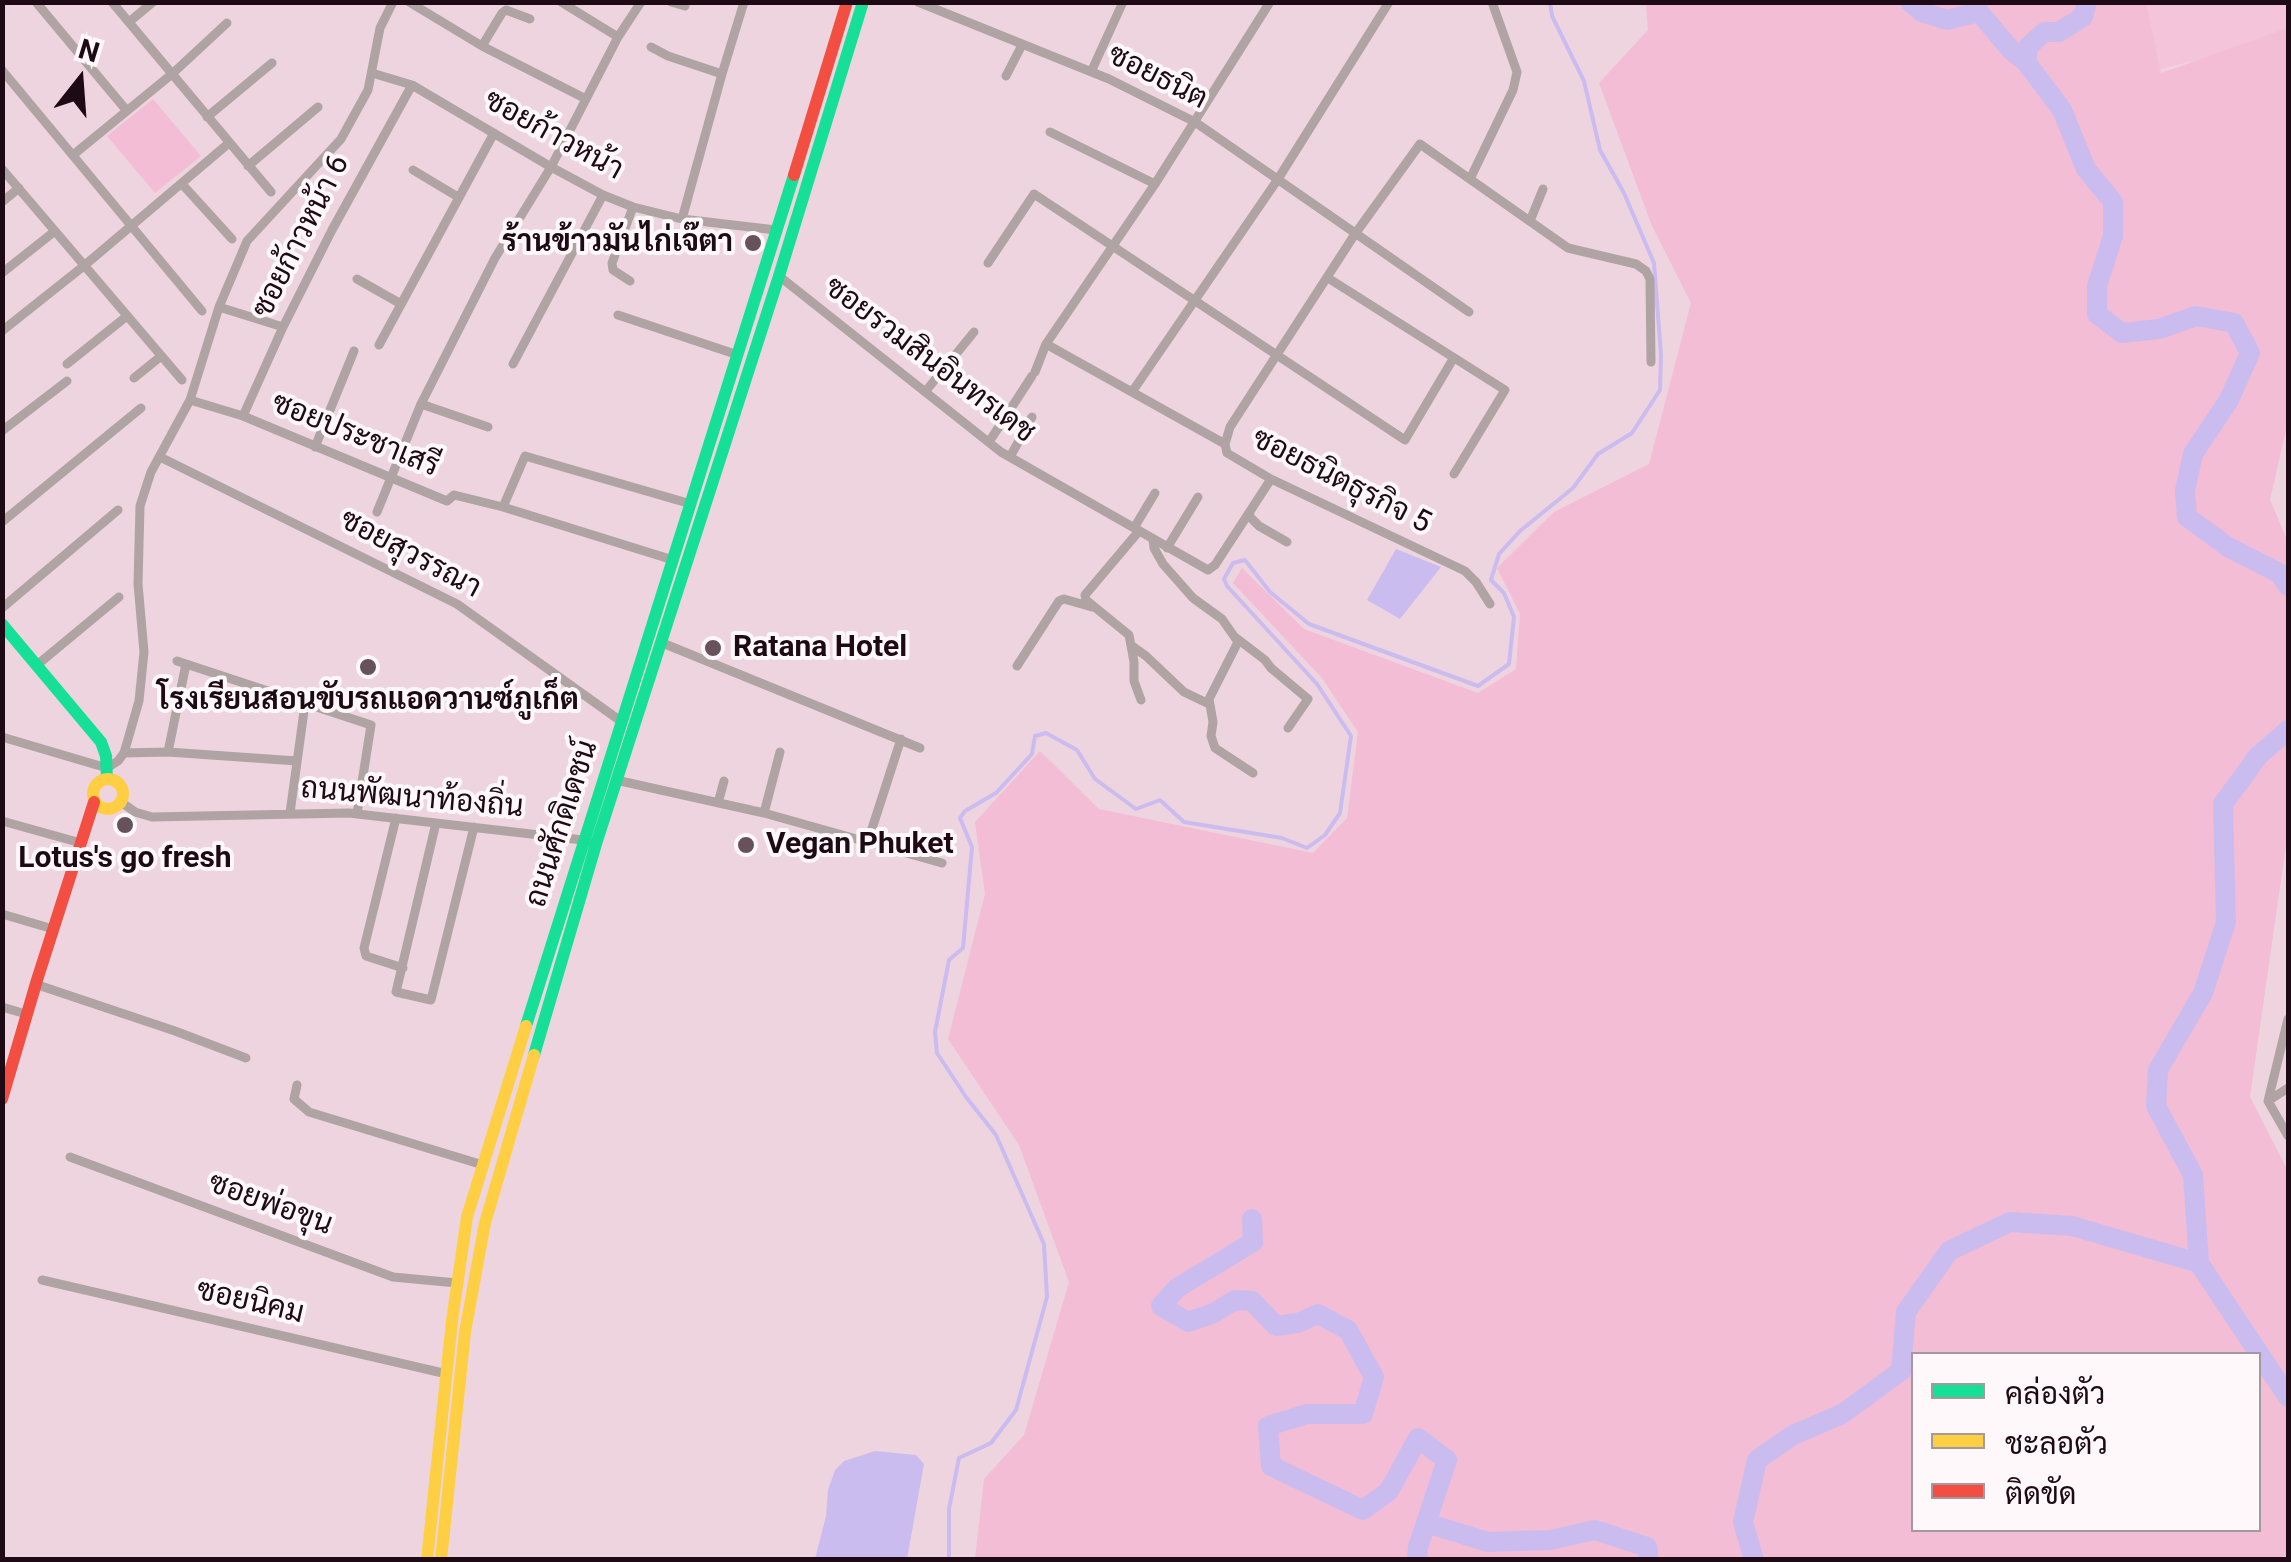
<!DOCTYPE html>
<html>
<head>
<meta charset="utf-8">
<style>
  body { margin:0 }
  #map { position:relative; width:2291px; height:1562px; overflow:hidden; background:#eed4df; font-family:Roboto,Sarabun,sans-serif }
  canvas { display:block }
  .frame { position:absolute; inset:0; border:5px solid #1e0a14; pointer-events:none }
  .legend { position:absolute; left:1911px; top:1352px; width:350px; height:180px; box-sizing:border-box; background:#fef8fa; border:2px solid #a4999e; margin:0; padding:12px 18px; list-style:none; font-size:30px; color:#1e0a14 }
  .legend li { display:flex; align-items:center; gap:20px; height:50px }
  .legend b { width:50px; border:2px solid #a4999e }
  .north { position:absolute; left:30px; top:30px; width:100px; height:100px; -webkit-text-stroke:8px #fef8fa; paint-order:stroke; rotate:17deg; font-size:28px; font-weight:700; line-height:40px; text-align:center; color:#1e0a14 }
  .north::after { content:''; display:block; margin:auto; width:35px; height:45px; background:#1e0a14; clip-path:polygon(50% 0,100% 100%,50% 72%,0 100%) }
</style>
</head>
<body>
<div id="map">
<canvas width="2291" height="1562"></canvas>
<div class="frame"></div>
<ul class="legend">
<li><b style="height:12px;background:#16e098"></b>คล่องตัว</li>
<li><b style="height:12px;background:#ffcf43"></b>ชะลอตัว</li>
<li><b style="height:12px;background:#f24e42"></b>ติดขัด</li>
</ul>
<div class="north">N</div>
</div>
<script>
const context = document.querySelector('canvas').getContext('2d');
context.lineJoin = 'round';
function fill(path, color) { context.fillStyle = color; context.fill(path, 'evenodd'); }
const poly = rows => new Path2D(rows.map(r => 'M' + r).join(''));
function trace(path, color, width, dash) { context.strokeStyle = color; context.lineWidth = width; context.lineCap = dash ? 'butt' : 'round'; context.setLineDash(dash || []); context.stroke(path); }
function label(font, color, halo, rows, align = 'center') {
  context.font = font + ' Roboto,Sarabun,sans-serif'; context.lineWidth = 8; context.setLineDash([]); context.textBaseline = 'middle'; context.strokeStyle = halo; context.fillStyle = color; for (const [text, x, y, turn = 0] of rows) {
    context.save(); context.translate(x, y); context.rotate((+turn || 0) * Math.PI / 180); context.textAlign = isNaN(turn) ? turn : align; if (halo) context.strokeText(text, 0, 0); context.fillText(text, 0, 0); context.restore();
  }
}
fill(poly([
  [2140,3,2288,3,2288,47,2285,37,2154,71]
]), '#f4c4da');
fill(poly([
  [1646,3,2146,3,2161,73,2288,28,2288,421,2270,500,2288,542,2288,831,2250,1097,2288,1171,2288,1559,975,1559,984,1479,1024,1435,1069,1282,1019,1145,948,1039,985,894,975,822,1040,751,1099,809,1313,853,1347,818,1358,732,1322,678,1233,583,1242,568,1304,629,1478,693,1516,669,1520,614,1497,568,1554,512,1649,464,1691,303,1652,226,1599,83,1648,30],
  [1914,1354,2258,1354,2258,1530,1914,1530],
  [153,99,201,156,155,193,107,136]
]), '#f2bdd5');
fill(poly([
  [1396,549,1441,567,1400,619,1367,600],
  [875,1451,916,1455,924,1464,907,1559,815,1559,826,1516,828,1490,835,1470,844,1461]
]), '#cbbcf0');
trace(poly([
  [949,1560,949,1509,959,1458,991,1443,1016,1410,1047,1297,1044,1244,996,1135,966,1097,937,1053,935,1032,949,960,963,948,972,847,960,818,965,811,996,793,1032,754,1035,736,1046,733,1077,750,1095,779,1136,809,1160,800,1184,822,1282,838,1307,848,1325,835,1340,813,1351,736,1317,684,1227,586,1224,579,1233,563,1245,560,1270,592,1309,624,1478,686,1509,664,1514,617,1504,593,1491,580,1499,554,1520,531,1573,488,1598,454,1632,433,1660,390,1661,355,1654,263,1624,193,1600,150,1584,81,1552,16,1550,2]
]), '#cbbcf0', 4);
trace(poly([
  [1910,2,1922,12,1947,20,1979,12,2011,50,2026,62],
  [2087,2,2083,17,2059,32,2044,32,2028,47,2026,62,2062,110,2086,169,2113,202,2113,236,2097,286,2097,314,2122,333,2159,329,2196,316,2234,323,2250,353,2229,400,2193,454,2185,490,2187,517,2228,547,2279,573,2288,586],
  [2288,730,2258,756,2223,804,2226,922,2203,993,2158,1070,2156,1106,2193,1175,2199,1263,2288,1397],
  [1252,1219,1253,1242,1177,1288,1161,1306,1188,1322,1214,1313,1235,1300,1252,1301,1276,1326,1298,1323,1318,1314,1348,1330,1374,1377,1363,1414,1307,1414,1268,1426,1271,1466,1363,1510,1389,1491,1418,1438,1447,1460,1426,1523,1488,1542,1550,1540,1595,1530,1647,1547,1649,1560],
  [1417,1560,1418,1547,1426,1523],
  [1754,1560,1743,1522,1757,1460,1793,1435,1842,1414,1901,1371,1906,1312,1949,1251,2010,1222,2072,1226,2199,1263]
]), '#cbbcf0', 20);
trace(poly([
  [36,2,127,111],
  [112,2,271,192],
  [409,2,482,46,586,99],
  [561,2,618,37],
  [671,2,685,6],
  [918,2,1109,79,1195,122,1469,312],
  [129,22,153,2],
  [482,46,502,13,506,10,530,19],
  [651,47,668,56,722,74],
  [2,70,202,311],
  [1091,72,1123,2],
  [372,73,412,85,551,167,603,195,633,207,682,219,776,230],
  [1006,76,1022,45],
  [207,117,272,63],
  [1050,132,1155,184],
  [73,155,172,74,227,23],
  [248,166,318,107],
  [2,169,182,380],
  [413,170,458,197],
  [1470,179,1513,90,1517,72,1492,2],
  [182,184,232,239],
  [2,202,19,188],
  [682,219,722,74,744,2],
  [1530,221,1543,189],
  [988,263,1034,194,1405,440,1453,359],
  [2,273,55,231],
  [779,276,1001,452,1208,570,1215,565,1271,479],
  [1328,278,1505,390,1454,474],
  [357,279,401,304],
  [630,281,613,270,612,263,633,207],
  [219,307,283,327],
  [618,315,738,355],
  [2,331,85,265,229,143],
  [1046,344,1225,444],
  [379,345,494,133],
  [67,364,127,316],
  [513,364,603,195],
  [1035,372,1046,344,1155,184,1270,2],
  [134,378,160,357],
  [925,392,974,332],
  [1132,392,1278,179,1389,2],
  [190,400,243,416,447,501,454,495,503,507,673,560],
  [421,404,488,427],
  [243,416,283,327,332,230,412,85],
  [2,431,67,381],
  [989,442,1032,376],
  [315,447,354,351],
  [160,457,457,604,622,722],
  [1010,457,1032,417],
  [503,507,525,456,691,504],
  [377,512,421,404,495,258,551,167,618,37,641,2],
  [1250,513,1249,516,1259,526,1287,542],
  [2,522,141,408],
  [1134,528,1155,493],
  [1139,531,1085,595,1086,600,1129,635,1134,662,1134,681,1141,700],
  [1153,539,1154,548,1163,564,1193,598,1222,619,1238,642,1209,699,1213,722,1211,736,1215,748,1253,773],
  [1167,548,1198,497],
  [1490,604,1476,582,1465,571,1271,479,1227,453,1225,444,1230,427,1355,234,1420,144,1568,248,1636,264,1646,271,1650,279,1651,362],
  [2,608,118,510],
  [1235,637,1265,660,1271,668,1308,699,1288,728],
  [660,642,920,748],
  [1132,646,1146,656,1184,692,1209,704],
  [177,661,371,725,357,814],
  [37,665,119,597],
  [1017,666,1059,601,1064,599,1092,607],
  [2,737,107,768,118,761,124,753,139,701,144,652,138,584,140,506,151,472,190,400,219,307,247,241,341,139,368,90,380,28,393,2],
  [168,752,186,664],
  [124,753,168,752,297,761],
  [616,780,764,813,942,863],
  [121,802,135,812,152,817,349,813,583,840,596,844],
  [718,803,724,781],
  [290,813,305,704],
  [764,813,780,752],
  [396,818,364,948,366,956,403,968],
  [2,821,81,843],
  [436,823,396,992,431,1000,474,827],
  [868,841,901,739],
  [2,914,53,929],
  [35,984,175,1031,246,1058],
  [2,1007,26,1014],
  [2288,1019,2268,1101,2288,1136],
  [297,1085,294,1099,309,1112,483,1165],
  [2268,1101,2288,1088],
  [70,1157,393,1277,457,1283],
  [42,1280,447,1374]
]), '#afa4a3', 9);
trace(poly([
  [2,624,101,742,106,756,107,779],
  [526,1026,794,175],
  [534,1055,596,844,779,276,863,2]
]), '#16e098', 12);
trace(poly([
  '93 794a15 15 0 1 1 30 0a15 15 0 1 1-30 0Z',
  [427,1560,452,1321,467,1217,526,1026],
  [441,1560,465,1332,485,1223,534,1055]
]), '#ffcf43', 12);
trace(poly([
  [794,175,847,2],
  [2,1099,37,980,94,802]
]), '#f24e42', 12);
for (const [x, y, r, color] of [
  [753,243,10,"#67515b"],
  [713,648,10,"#67515b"],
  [368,667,10,"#67515b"],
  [125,825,10,"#67515b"],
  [746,845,10,"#67515b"]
]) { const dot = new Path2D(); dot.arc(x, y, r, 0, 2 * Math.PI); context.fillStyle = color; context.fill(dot); trace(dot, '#fef8fa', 4); }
label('30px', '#1e0a14', '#fef8fa', [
  ["ซอยธนิต",1157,78,27],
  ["ซอยก้าวหน้า",553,136,29],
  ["ซอยก้าวหน้า 6",302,237,-63],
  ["ซอยรวมสินอินทรเดช",929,361,37],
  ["ซอยประชาเสรี",355,436,22],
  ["ซอยธนิตธุรกิจ 5",1341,482,27],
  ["ซอยสุวรรณา",410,555,28],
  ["ถนนพัฒนาท้องถิ่น",412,799,5],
  ["ถนนศักดิเดชน์",563,824,-72],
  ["ซอยพ่อขุน",270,1205,20],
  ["ซอยนิคม",250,1303,13]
]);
label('bold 30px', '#1e0a14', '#fef8fa', [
  ["ร้านข้าวมันไก่เจ๊ตา",733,243,"right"],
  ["Ratana Hotel",733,648],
  ["โรงเรียนสอนขับรถแอดวานซ์ภูเก็ต",368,701,"center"],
  ["Vegan Phuket",766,845],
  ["Lotus's go fresh",125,859,"center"]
], 'left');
</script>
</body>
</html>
